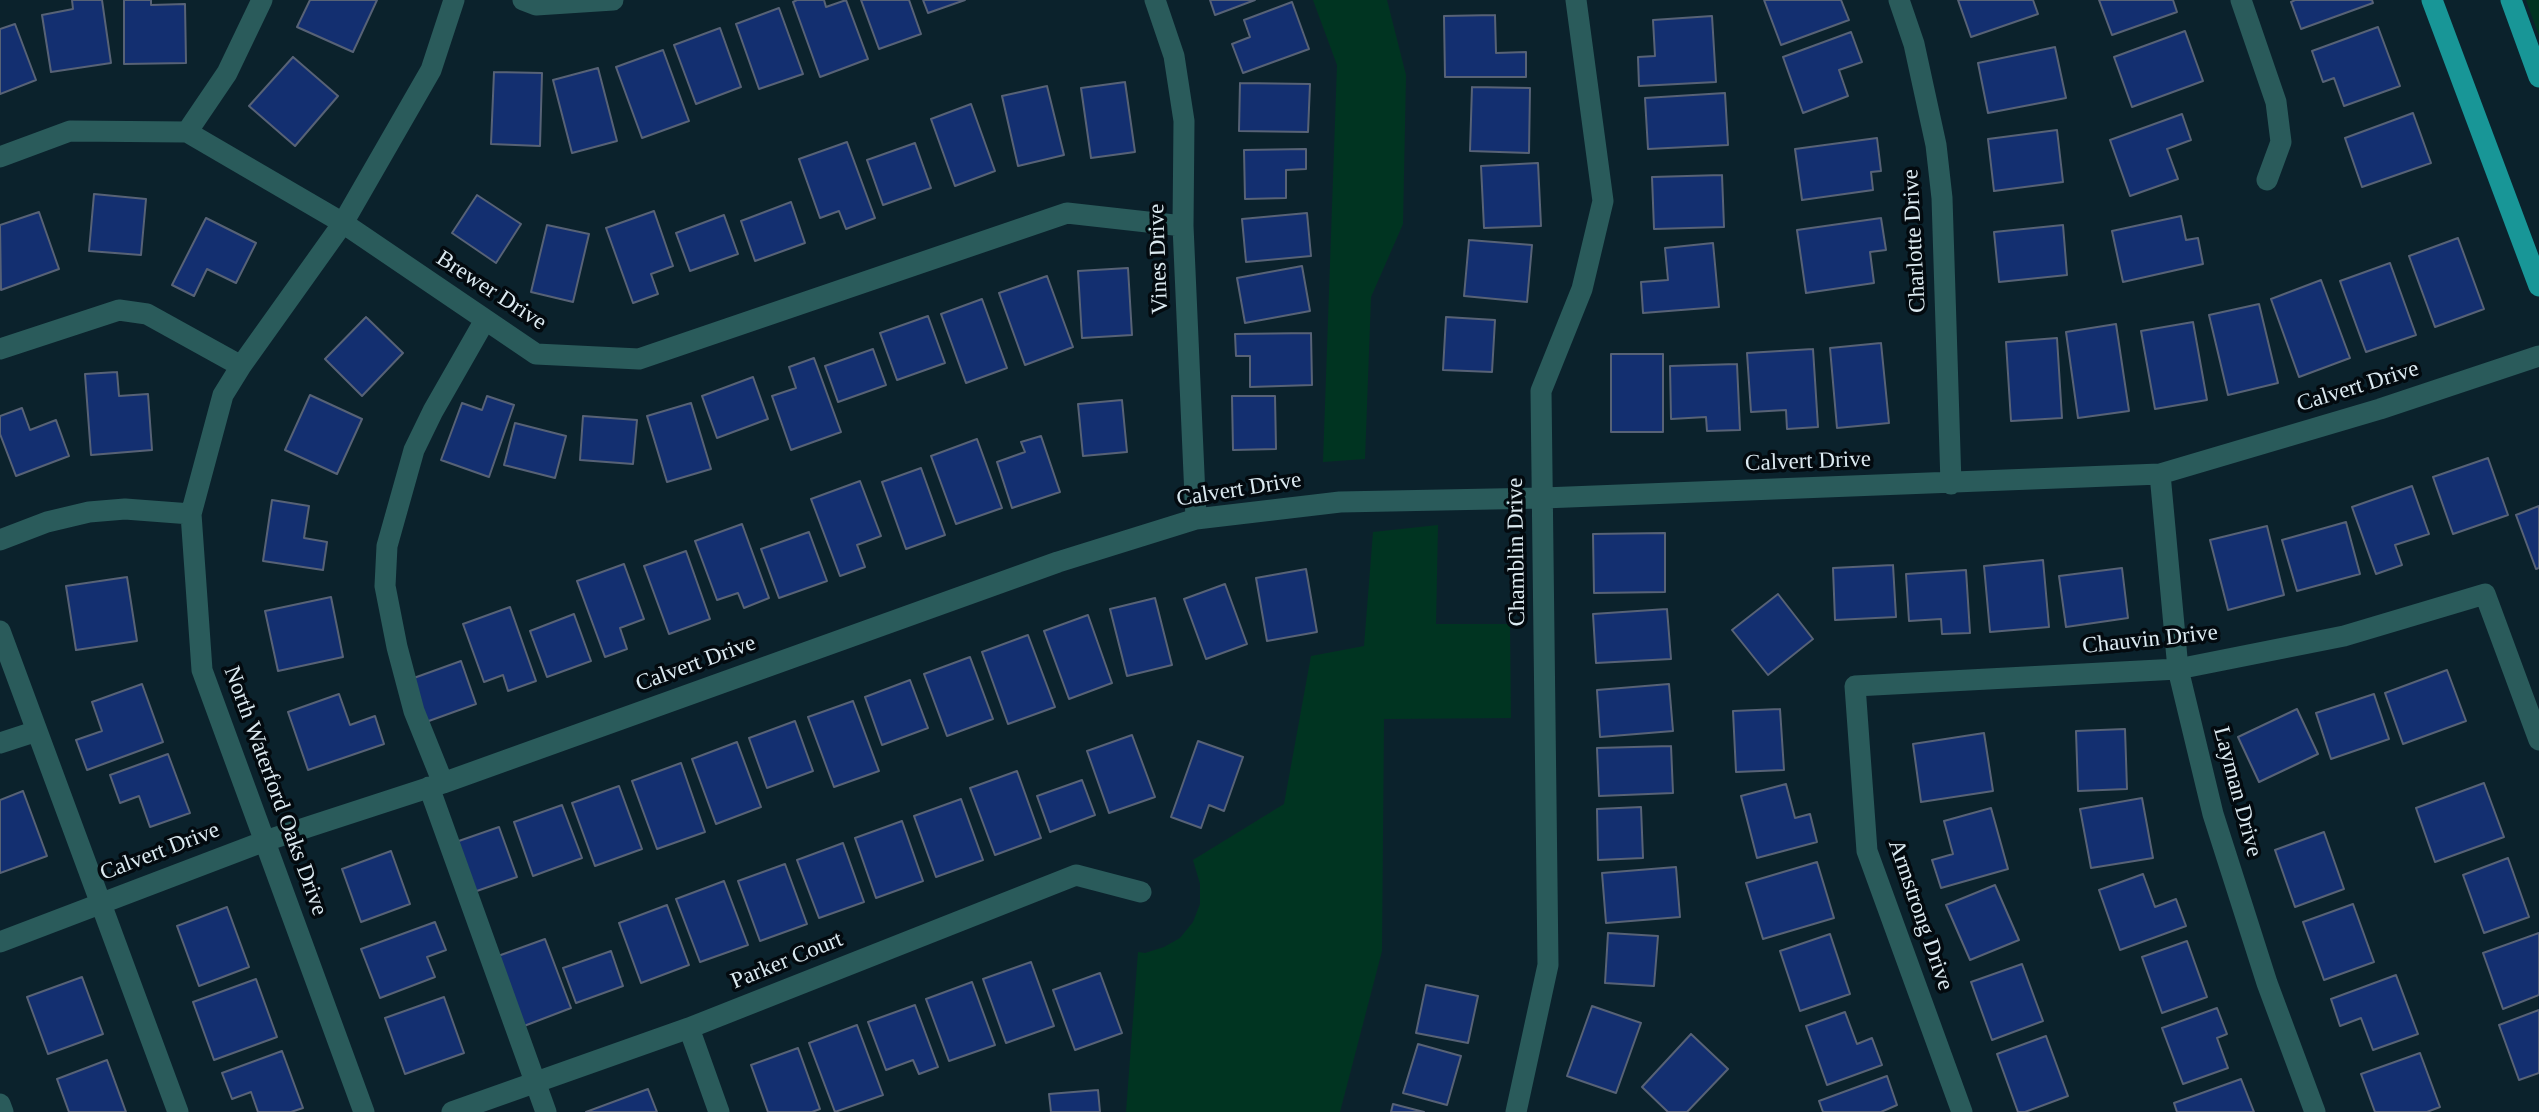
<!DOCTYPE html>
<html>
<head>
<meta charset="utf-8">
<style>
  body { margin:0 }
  canvas { display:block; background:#0b222c }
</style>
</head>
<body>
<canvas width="2539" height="1112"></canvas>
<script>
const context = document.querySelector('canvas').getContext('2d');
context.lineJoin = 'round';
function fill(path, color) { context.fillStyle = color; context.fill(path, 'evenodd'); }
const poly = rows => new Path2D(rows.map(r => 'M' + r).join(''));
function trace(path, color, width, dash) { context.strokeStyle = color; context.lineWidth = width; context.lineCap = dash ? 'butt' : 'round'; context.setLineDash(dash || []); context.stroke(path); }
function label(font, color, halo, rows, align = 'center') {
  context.font = font + ' Georgia,serif'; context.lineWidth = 7; context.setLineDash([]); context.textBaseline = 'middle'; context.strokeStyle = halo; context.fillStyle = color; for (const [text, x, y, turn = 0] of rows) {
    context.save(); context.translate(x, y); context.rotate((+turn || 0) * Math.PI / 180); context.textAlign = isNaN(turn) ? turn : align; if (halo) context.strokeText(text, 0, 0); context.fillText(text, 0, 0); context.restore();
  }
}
fill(poly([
  [1313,0,1387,0,1406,75,1403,224,1371,297,1365,459,1323,462,1337,65],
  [2526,0,2539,0,2539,36],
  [1438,525,1436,624,1510,624,1511,718,1384,719,1382,951,1340,1112,1126,1112,1138,952,1145,953,1164,947,1180,938,1193,922,1200,904,1200,884,1193,860,1284,804,1311,656,1364,646,1373,532]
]), '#003421');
const building = poly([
  [72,0,102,0,111,63,51,72,42,15,73,9,72,0],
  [124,0,151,0,151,5,185,4,186,63,124,64,124,0],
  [310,0,377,0,353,52,297,27,310,0],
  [797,0,824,0,826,7,846,0,868,59,820,77,793,2,797,0],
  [861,0,909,0,921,34,879,49,861,0],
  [923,0,965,0,928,13,923,0],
  [1210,0,1255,0,1215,15,1210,0],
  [1764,0,1841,0,1849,20,1781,45,1764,0],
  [1958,0,2033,0,2038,14,1971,37,1958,0],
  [2099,0,2173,0,2177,12,2112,35,2099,0],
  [2295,0,2372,0,2373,3,2301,29,2291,2,2295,0],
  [1292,2,1309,49,1243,73,1232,44,1250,37,1244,20,1292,2],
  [779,8,803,74,759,89,736,24,779,8],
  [1495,15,1496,53,1526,52,1526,77,1445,77,1444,16,1495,15],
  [1712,16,1716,82,1639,86,1638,57,1655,56,1653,20,1712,16],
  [15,24,36,80,0,94,0,29,15,24],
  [2378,27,2400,86,2344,106,2334,78,2323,82,2312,51,2378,27],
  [720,28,741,87,696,104,674,45,720,28],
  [2185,31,2203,81,2132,107,2114,57,2185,31],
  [1851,32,1862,62,1839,70,1848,96,1803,113,1783,57,1851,32],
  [2055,47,2066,98,1988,113,1978,63,2055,47],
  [663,50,689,121,642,138,616,67,663,50],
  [293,57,338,96,295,146,249,106,293,57],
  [598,68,617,141,572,153,553,80,598,68],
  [494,72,542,73,540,146,491,144,494,72],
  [1125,82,1135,152,1091,158,1081,88,1125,82],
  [1240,83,1310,84,1308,132,1239,131,1240,83],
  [1047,86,1064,155,1018,166,1002,96,1047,86],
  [1472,87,1530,88,1529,153,1470,151,1472,87],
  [1725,93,1728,145,1648,149,1645,98,1725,93],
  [971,104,995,171,955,186,931,119,971,104],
  [2413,113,2431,163,2362,187,2345,138,2413,113],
  [2182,114,2191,140,2167,149,2178,179,2130,196,2110,140,2182,114],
  [2057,130,2063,182,1994,191,1988,139,2057,130],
  [1877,138,1881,171,1871,172,1873,190,1802,200,1795,149,1877,138],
  [847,142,875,218,846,229,839,211,820,218,799,159,847,142],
  [915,143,931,188,883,205,867,160,915,143],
  [1306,149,1306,169,1286,170,1286,198,1245,199,1244,150,1306,149],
  [1538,163,1541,226,1484,228,1481,166,1538,163],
  [1722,175,1724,227,1654,229,1652,177,1722,175],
  [94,194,146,199,141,255,89,251,94,194],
  [477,195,521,224,496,263,452,233,477,195],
  [791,202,805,243,755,261,741,221,791,202],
  [654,211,673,266,651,274,658,294,633,303,606,228,654,211],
  [39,212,59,269,1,290,0,225,39,212],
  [1307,213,1311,256,1246,262,1242,219,1307,213],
  [724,215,738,254,690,271,676,233,724,215],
  [2181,216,2186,240,2198,238,2203,264,2123,282,2112,231,2181,216],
  [206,218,256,243,236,283,207,269,194,296,172,285,206,218],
  [1881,218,1886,250,1870,252,1874,283,1806,293,1797,230,1881,218],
  [547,225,589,234,573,302,531,292,547,225],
  [2063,225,2067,275,1999,282,1994,232,2063,225],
  [2458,238,2484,309,2435,327,2409,256,2458,238],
  [1469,240,1532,245,1527,302,1464,296,1469,240],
  [1713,243,1719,307,1643,313,1641,282,1668,280,1665,248,1713,243],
  [2390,263,2416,335,2366,352,2340,281,2390,263],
  [1302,266,1310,311,1245,323,1237,278,1302,266],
  [1128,268,1132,335,1082,338,1078,271,1128,268],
  [1047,276,1073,347,1025,365,999,293,1047,276],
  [2321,280,2350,358,2299,377,2271,299,2321,280],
  [982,299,1007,368,966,383,941,314,982,299],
  [2259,304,2278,383,2228,395,2209,315,2259,304],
  [928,316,945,363,897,380,880,333,928,316],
  [366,317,403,353,362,396,325,359,366,317],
  [1446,317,1495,320,1492,372,1443,370,1446,317],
  [2193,322,2207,400,2155,409,2141,331,2193,322],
  [2116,324,2129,411,2078,418,2066,332,2116,324],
  [1311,333,1312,385,1250,387,1250,356,1236,356,1235,334,1311,333],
  [2057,338,2062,418,2011,421,2006,342,2057,338],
  [1881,343,1889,423,1837,428,1830,348,1881,343],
  [873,349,886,385,838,402,825,366,873,349],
  [1813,349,1818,427,1787,429,1786,410,1751,412,1747,353,1813,349],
  [1611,354,1663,354,1663,432,1611,432,1611,354],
  [814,358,841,432,791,450,772,396,796,388,789,367,814,358],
  [1737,364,1740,430,1707,431,1706,417,1671,419,1670,366,1737,364],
  [117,372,119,396,148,394,152,450,91,455,85,374,117,372],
  [753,377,768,419,717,438,702,396,753,377],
  [310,395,362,419,337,474,285,450,310,395],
  [487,396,514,405,489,477,441,460,462,403,482,410,487,396],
  [1232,396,1275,396,1276,449,1233,450,1232,396],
  [1122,400,1127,452,1083,456,1078,404,1122,400],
  [691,403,711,469,667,482,647,416,691,403],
  [22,408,30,430,56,420,69,456,16,476,0,434,0,416,22,408],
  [583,416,637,420,633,464,580,460,583,416],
  [515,423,566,436,555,478,504,465,515,423],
  [1041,436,1060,492,1012,508,997,462,1025,452,1021,442,1041,436],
  [977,439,1002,508,956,524,931,456,977,439],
  [2488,458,2508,515,2453,534,2433,477,2488,458],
  [921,468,945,535,906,549,882,482,921,468],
  [860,481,881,536,857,545,865,567,840,576,811,499,860,481],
  [2412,486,2429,534,2395,545,2402,565,2376,574,2352,507,2412,486],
  [272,500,309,506,304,538,327,542,323,570,263,561,272,500],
  [2539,506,2539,568,2536,569,2516,515,2539,506],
  [2346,522,2360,574,2297,591,2282,540,2346,522],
  [742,524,769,598,744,608,738,593,717,600,695,541,742,524],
  [2267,526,2284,595,2228,610,2210,540,2267,526],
  [809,532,827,581,779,598,761,549,809,532],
  [1665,533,1665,592,1594,593,1593,534,1665,533],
  [686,551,710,619,669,634,644,566,686,551],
  [2043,560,2049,627,1990,632,1984,566,2043,560],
  [624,564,644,619,620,628,627,649,605,657,577,581,624,564],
  [1893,565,1896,617,1835,620,1833,568,1893,565],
  [2122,568,2128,618,2066,627,2059,576,2122,568],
  [1306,569,1317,632,1267,641,1256,578,1306,569],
  [1966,570,1970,633,1942,634,1941,619,1909,621,1906,574,1966,570],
  [127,577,137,641,76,650,66,586,127,577],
  [1225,584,1247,644,1206,659,1184,599,1225,584],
  [1778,594,1813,639,1768,675,1732,630,1778,594],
  [331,597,343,657,278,671,265,611,331,597],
  [1155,598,1172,665,1127,676,1110,609,1155,598],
  [510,607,536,681,508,691,503,675,484,682,463,624,510,607],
  [1667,609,1671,659,1596,663,1593,614,1667,609],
  [574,614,591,661,547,677,530,631,574,614],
  [1088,615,1112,683,1069,699,1044,631,1088,615],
  [1028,635,1055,707,1008,724,982,652,1028,635],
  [970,657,993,719,947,736,924,674,970,657],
  [461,661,476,704,426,722,411,679,461,661],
  [2447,670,2466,721,2403,744,2385,693,2447,670],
  [910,680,928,728,882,745,865,697,910,680],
  [142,684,163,742,87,770,76,740,102,731,92,702,142,684],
  [1669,684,1673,731,1600,737,1597,690,1669,684],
  [339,694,350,725,375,716,384,744,308,770,288,712,339,694],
  [2374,694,2389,739,2331,759,2316,713,2374,694],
  [853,701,879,771,834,787,808,717,853,701],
  [1780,709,1784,770,1736,772,1733,711,1780,709],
  [2297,709,2318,754,2259,782,2238,737,2297,709],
  [795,721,813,771,767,788,749,738,795,721],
  [2125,729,2127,789,2078,791,2076,731,2125,729],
  [1984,733,1993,791,1921,802,1913,744,1984,733],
  [1132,735,1155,797,1109,813,1087,751,1132,735],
  [1198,741,1243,757,1224,811,1209,805,1201,828,1171,817,1198,741],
  [737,742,761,807,716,824,692,759,737,742],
  [1671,746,1673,793,1599,796,1597,748,1671,746],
  [168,754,190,813,150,827,139,796,120,803,110,775,168,754],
  [681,763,705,832,657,849,632,781,681,763],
  [1017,771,1041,838,995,855,970,788,1017,771],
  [1082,780,1095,815,1050,832,1037,796,1082,780],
  [2484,783,2504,837,2435,862,2416,808,2484,783],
  [1786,784,1795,818,1810,814,1817,842,1757,858,1741,796,1786,784],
  [619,786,642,849,595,866,572,803,619,786],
  [23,791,47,856,0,873,0,800,23,791],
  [2142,798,2153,858,2091,868,2080,809,2142,798],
  [961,799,983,860,936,877,914,816,961,799],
  [562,805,582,858,533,876,514,822,562,805],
  [1641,807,1643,858,1598,860,1597,809,1641,807],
  [1991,808,2008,869,1941,888,1932,860,1953,854,1944,821,1991,808],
  [902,821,923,881,876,898,855,838,902,821],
  [499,827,517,877,471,893,453,843,499,827],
  [2324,832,2344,889,2295,907,2275,850,2324,832],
  [843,843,864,902,819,918,797,860,843,843],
  [391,851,410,904,361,922,342,869,391,851],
  [2508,858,2529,917,2484,933,2463,875,2508,858],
  [1817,862,1834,918,1763,939,1746,883,1817,862],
  [785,864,807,924,760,941,738,881,785,864],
  [1676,867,1680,917,1606,923,1602,873,1676,867],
  [2143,874,2155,907,2176,899,2186,926,2120,950,2099,890,2143,874],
  [724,881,748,945,700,962,676,899,724,881],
  [1995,885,2019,940,1970,960,1946,905,1995,885],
  [2353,904,2374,962,2324,980,2303,922,2353,904],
  [667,905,689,965,641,983,619,923,667,905],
  [227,907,249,967,199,986,177,926,227,907],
  [435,922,446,950,427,957,435,977,380,998,361,949,435,922],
  [1608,933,1658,936,1654,986,1605,983,1608,933],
  [2539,933,2539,995,2503,1009,2483,953,2539,933],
  [1830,934,1850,994,1800,1011,1780,951,1830,934],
  [545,939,571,1008,524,1026,498,956,545,939],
  [2187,941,2207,997,2162,1013,2142,957,2187,941],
  [611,951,623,986,576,1003,563,968,611,951],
  [1031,962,1054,1026,1006,1043,983,979,1031,962],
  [2022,964,2043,1021,1992,1040,1971,982,2022,964],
  [1100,973,1122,1033,1075,1050,1053,990,1100,973],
  [2396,975,2418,1034,2373,1050,2361,1018,2340,1026,2331,999,2396,975],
  [82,977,103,1034,48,1054,27,997,82,977],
  [256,979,277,1037,214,1060,193,1002,256,979],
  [972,982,995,1045,949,1061,926,999,972,982],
  [1426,985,1478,996,1468,1043,1416,1033,1426,985],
  [444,997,464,1053,405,1074,385,1018,444,997],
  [915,1005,938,1067,919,1074,913,1060,886,1070,868,1022,915,1005],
  [1592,1006,1641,1023,1616,1093,1567,1076,1592,1006],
  [2217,1008,2227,1034,2217,1038,2228,1068,2183,1084,2162,1028,2217,1008],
  [2539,1010,2539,1073,2519,1080,2499,1025,2539,1010],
  [1845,1012,1857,1044,1872,1038,1882,1065,1827,1085,1806,1026,1845,1012],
  [857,1025,883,1095,835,1112,809,1043,857,1025],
  [1691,1034,1728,1069,1687,1112,1668,1112,1642,1087,1691,1034],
  [2046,1036,2068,1096,2025,1112,2018,1112,1997,1054,2046,1036],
  [1418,1044,1461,1056,1447,1105,1403,1093,1418,1044],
  [798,1048,820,1109,812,1112,768,1112,751,1065,798,1048],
  [282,1051,303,1108,291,1112,258,1112,251,1092,232,1099,222,1073,282,1051],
  [2420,1053,2440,1107,2427,1112,2375,1112,2361,1074,2420,1053],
  [107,1060,126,1112,69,1112,57,1079,107,1060],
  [1887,1076,1897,1105,1881,1112,1823,1112,1819,1101,1887,1076],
  [2241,1079,2254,1112,2177,1112,2174,1103,2241,1079],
  [648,1089,657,1112,586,1112,648,1089],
  [1098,1090,1100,1112,1051,1112,1049,1094,1098,1090],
  [1393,1104,1424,1112,1391,1112,1393,1104]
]);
fill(building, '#132f70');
trace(building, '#576276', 2);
trace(poly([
  [523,0,536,5,613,0],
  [1155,0,1174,56,1184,121,1183,226,1196,519],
  [1899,0,1914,44,1936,145,1942,198,1951,484],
  [2241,0,2276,102,2281,142,2267,180],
  [187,132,227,73,262,0],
  [0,157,70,131,187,132,343,223,536,354,639,359,1067,213,1183,226],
  [0,349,119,310,147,314,241,366],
  [2160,474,2178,669,2213,814,2267,983,2315,1112],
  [0,540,47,522,89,512,125,509,191,514],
  [0,631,178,1112],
  [0,743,37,731],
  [443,783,414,711,397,647,385,586,387,546,414,450,433,411,485,320],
  [429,787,546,1112],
  [0,942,265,841,443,783,1058,562,1196,519,1340,502,1543,498,2160,474,2380,409,2539,356],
  [689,1028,719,1112],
  [0,1104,3,1112],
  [364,1112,202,670,191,514,223,395,241,366,343,223,431,70,454,0],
  [452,1112,689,1028,1076,875,1141,892],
  [1516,1112,1548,965,1541,391,1582,289,1603,201,1576,0],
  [1962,1112,1867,851,1855,686,2178,669,2344,636,2485,594,2539,740]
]), '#2a5b5b', 21);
trace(poly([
  [2432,0,2539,286],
  [2511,0,2539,77]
]), '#189697', 21);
label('23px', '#dceaf1', '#030a0f', [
  ["Charlotte Drive",1915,241,-93],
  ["Vines Drive",1159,259,-92],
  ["Brewer Drive",491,291,33],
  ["Calvert Drive",2358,387,-17],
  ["Calvert Drive",1808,462,-2],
  ["Calvert Drive",1239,490,-9],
  ["Chamblin Drive",1517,552,-91],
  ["Chauvin Drive",2150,640,-6],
  ["Calvert Drive",696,664,-20],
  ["North Waterford Oaks Drive",275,791,70],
  ["Layman Drive",2237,792,75],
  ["Calvert Drive",160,852,-21],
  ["Armstrong Drive",1920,915,71],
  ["Parker Court",787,961,-22]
]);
</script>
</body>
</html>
